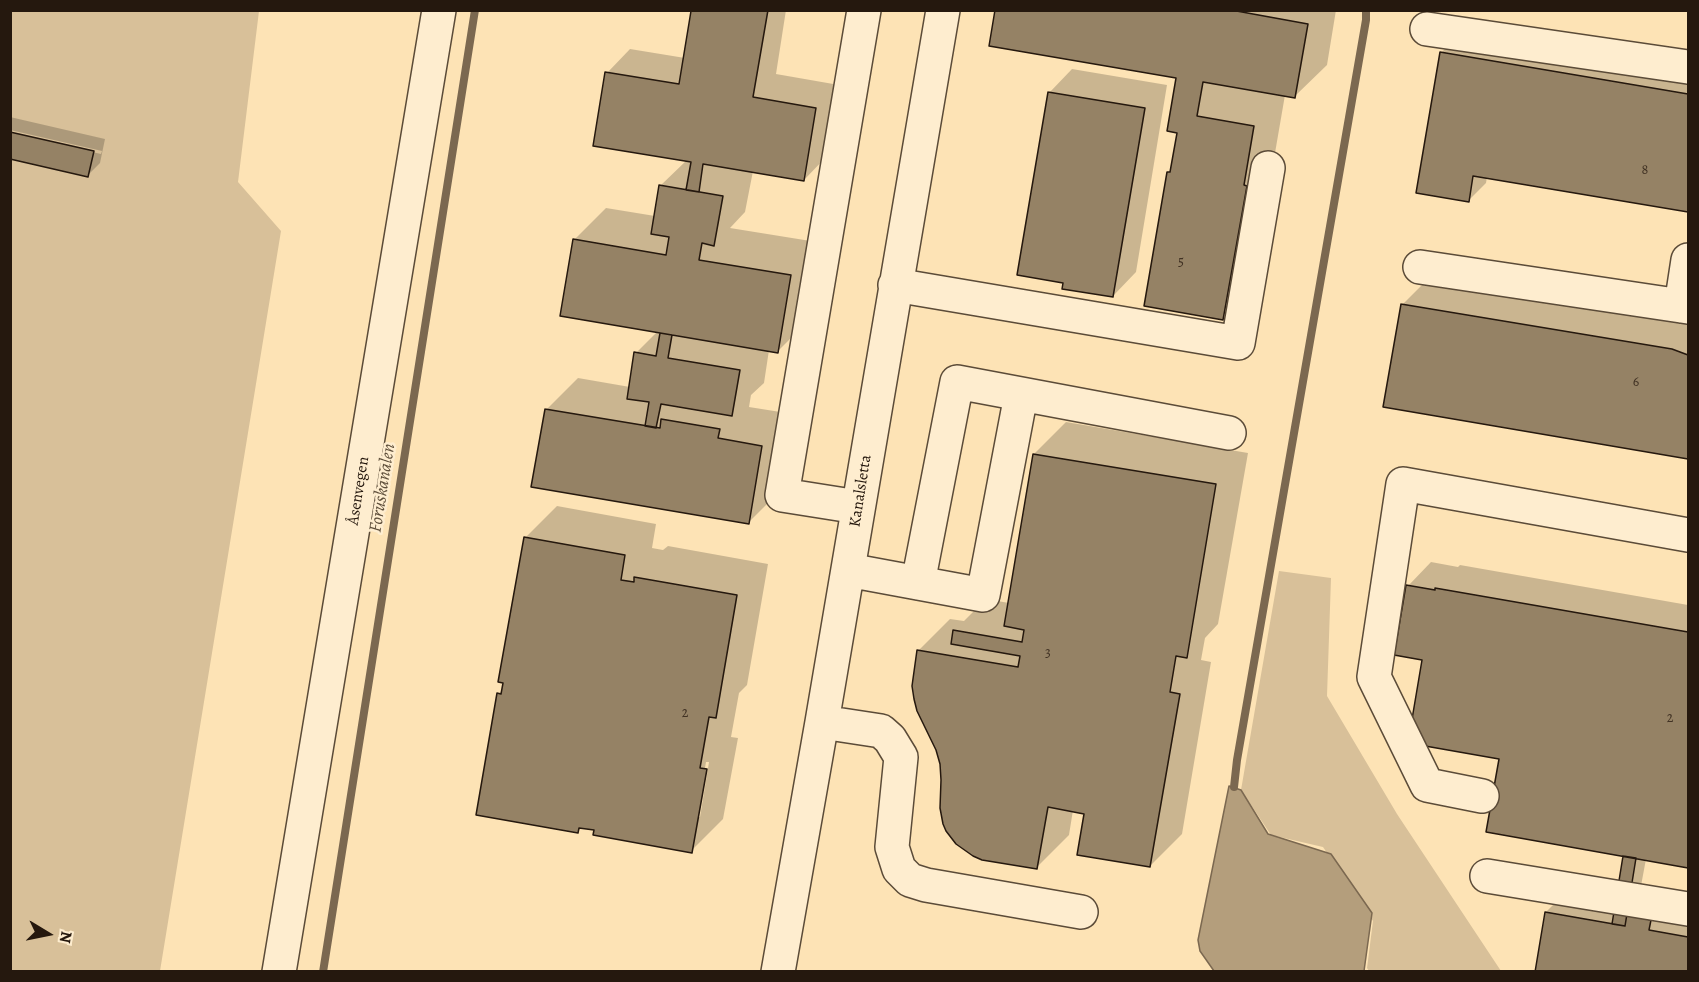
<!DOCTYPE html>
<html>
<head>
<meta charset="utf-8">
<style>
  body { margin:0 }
  #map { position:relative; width:1699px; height:982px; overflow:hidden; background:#fde3b5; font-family:Alegreya,serif }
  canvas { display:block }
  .frame { position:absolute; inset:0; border:12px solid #25180e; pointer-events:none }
  .north { position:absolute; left:18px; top:904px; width:60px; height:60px; -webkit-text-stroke:4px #feedcf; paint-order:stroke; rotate:100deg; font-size:16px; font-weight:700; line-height:24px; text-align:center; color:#25180e }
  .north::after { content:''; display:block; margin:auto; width:21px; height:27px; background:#25180e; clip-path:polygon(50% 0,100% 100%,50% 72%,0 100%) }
</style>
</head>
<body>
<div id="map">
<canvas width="1699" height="982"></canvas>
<div class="frame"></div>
<div class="north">N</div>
</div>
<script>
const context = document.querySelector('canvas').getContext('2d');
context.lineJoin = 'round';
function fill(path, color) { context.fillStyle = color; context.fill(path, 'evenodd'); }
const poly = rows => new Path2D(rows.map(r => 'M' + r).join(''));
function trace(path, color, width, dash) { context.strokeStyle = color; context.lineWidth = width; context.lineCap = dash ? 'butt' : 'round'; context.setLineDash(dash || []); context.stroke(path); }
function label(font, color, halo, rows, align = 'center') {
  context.font = font + ' Alegreya,serif'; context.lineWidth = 5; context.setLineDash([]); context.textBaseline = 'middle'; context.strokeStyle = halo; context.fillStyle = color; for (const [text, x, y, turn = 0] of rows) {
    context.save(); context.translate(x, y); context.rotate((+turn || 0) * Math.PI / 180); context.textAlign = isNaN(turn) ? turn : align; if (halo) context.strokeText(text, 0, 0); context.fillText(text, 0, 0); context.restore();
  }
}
fill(poly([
  [10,11,259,11,238,182,281,231,160,971,11,971],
  [1279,571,1331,578,1327,696,1397,814,1501,971,1369,971,1367,968,1373,921,1323,847,1271,835,1241,790]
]), '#d8c099');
const water = poly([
  [1229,786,1241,790,1268,834,1331,854,1372,913,1364,971,1214,971,1200,951,1198,940,1229,786]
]);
fill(water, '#b49e7c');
trace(water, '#7b6850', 1.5);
fill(poly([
  [693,10,786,10,776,74,839,85,827,156,804,180,753,171,745,212,730,228,823,243,810,319,778,351,769,350,764,383,751,395,749,407,793,414,781,490,749,522,546,410,578,378,630,387,636,353,658,331,574,240,606,208,655,216,660,186,687,160,607,73,630,49,685,58],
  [996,10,1336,10,1327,65,1295,96,1285,95,1275,153,1278,154,1255,287,1223,319,1169,173,1172,170,1178,132,1178,77],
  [1459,35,1688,73,1688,210,1487,177,1486,183,1468,201,1441,53],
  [1072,69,1167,85,1136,272,1113,296,1049,93],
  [10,117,105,139,100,163,88,175,10,133,101,154,102,151,10,130],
  [1435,272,1688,315,1688,457,1385,406,1403,304],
  [1066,422,1248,453,1218,624,1205,638,1201,660,1211,662,1182,834,1150,866,1086,812,1073,810,1069,835,1037,867,941,763,918,651,950,619,964,621,986,599,1009,603,1034,454],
  [557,506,656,524,652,548,663,550,668,546,768,564,747,685,739,693,731,737,738,738,723,819,691,851,582,827,577,832,499,694,504,688,525,538],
  [706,762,709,762,700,817,697,817],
  [1431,562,1458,567,1460,565,1688,605,1688,866,1646,859,1638,902,1688,910,1688,972,1536,972,1546,912,1569,889,1618,898,1625,855,1501,757,1424,659,1408,586]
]), '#0003');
trace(poly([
  [1234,787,1237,760,1366,20,1366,10],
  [323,972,475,10]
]), '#7b6850', 8);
const building = poly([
  [686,10,768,10,753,97,816,108,804,181,703,164,699,192,686,190,691,162,593,146,605,72,679,84,691,11,686,10],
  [995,10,1231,10,1308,24,1295,98,1203,82,1197,116,1254,126,1244,185,1247,186,1223,320,1144,306,1167,172,1170,172,1177,133,1167,131,1176,78,989,46,995,10],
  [1440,52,1688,94,1688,212,1473,176,1469,202,1416,193,1440,52],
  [1048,92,1145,108,1113,297,1062,289,1063,283,1017,275,1048,92],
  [10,132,94,151,88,177,10,159,10,132],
  [659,185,723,196,714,246,702,243,699,260,791,275,778,353,560,316,573,239,666,255,669,237,651,234,659,185],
  [1401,304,1672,349,1688,355,1688,459,1383,407,1401,304],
  [660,333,672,335,668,358,740,370,732,416,661,404,656,428,645,426,649,402,627,399,634,352,656,356,660,333],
  [545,409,660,428,661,419,720,429,718,438,762,446,749,524,531,487,545,409],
  [1033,454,1216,484,1187,658,1176,656,1170,692,1180,694,1150,867,1077,855,1084,814,1048,807,1037,869,982,860,973,856,956,844,946,831,943,824,940,808,941,780,940,764,936,750,917,711,914,699,912,686,917,650,1018,667,1020,656,951,644,953,630,1022,642,1024,630,1004,626,1033,454],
  [524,537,625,555,621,580,634,582,634,577,737,595,716,718,709,717,700,768,707,769,692,853,593,835,594,830,579,828,578,833,476,815,497,693,501,694,503,683,498,682,524,537],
  [1406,585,1435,590,1435,588,1688,632,1688,868,1486,832,1499,759,1408,743,1422,660,1394,655,1406,585],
  [1623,856,1636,858,1625,926,1612,924,1623,856],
  [1545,912,1625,926,1627,914,1642,916,1642,918,1651,920,1649,930,1688,937,1688,972,1535,972,1545,912]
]);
fill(building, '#958265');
trace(building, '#25180e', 1.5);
const minor = poly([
  [1427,29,1688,67],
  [1420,267,1688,307],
  [895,285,1238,343,1268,168],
  [1681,306,1688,260],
  [858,507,782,495,864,10],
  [848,570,983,595,1021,395],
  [918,583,957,382,1229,433],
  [822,722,881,731,890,739,901,757,892,847,899,869,910,880,926,885,1081,912],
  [1482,796,1427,785,1374,677,1403,484,1688,535],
  [1487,876,1688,909],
  [279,972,439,10],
  [778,972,822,722,943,10]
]);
trace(minor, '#5b4b38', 36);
trace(minor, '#feedcf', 33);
label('14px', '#413224', null, [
  ["8",1645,171],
  ["5",1181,263],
  ["6",1636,383],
  ["3",1048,654],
  ["2",685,714],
  ["2",1670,719]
]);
label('16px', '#25180e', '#feedcf', [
  ["Åsenvegen",359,491,-81],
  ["Kanalsletta",861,491,-81]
]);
label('italic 18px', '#5e4e3a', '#feedcf', [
  ["Foruskanalen",383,488,-81]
]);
</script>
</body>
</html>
